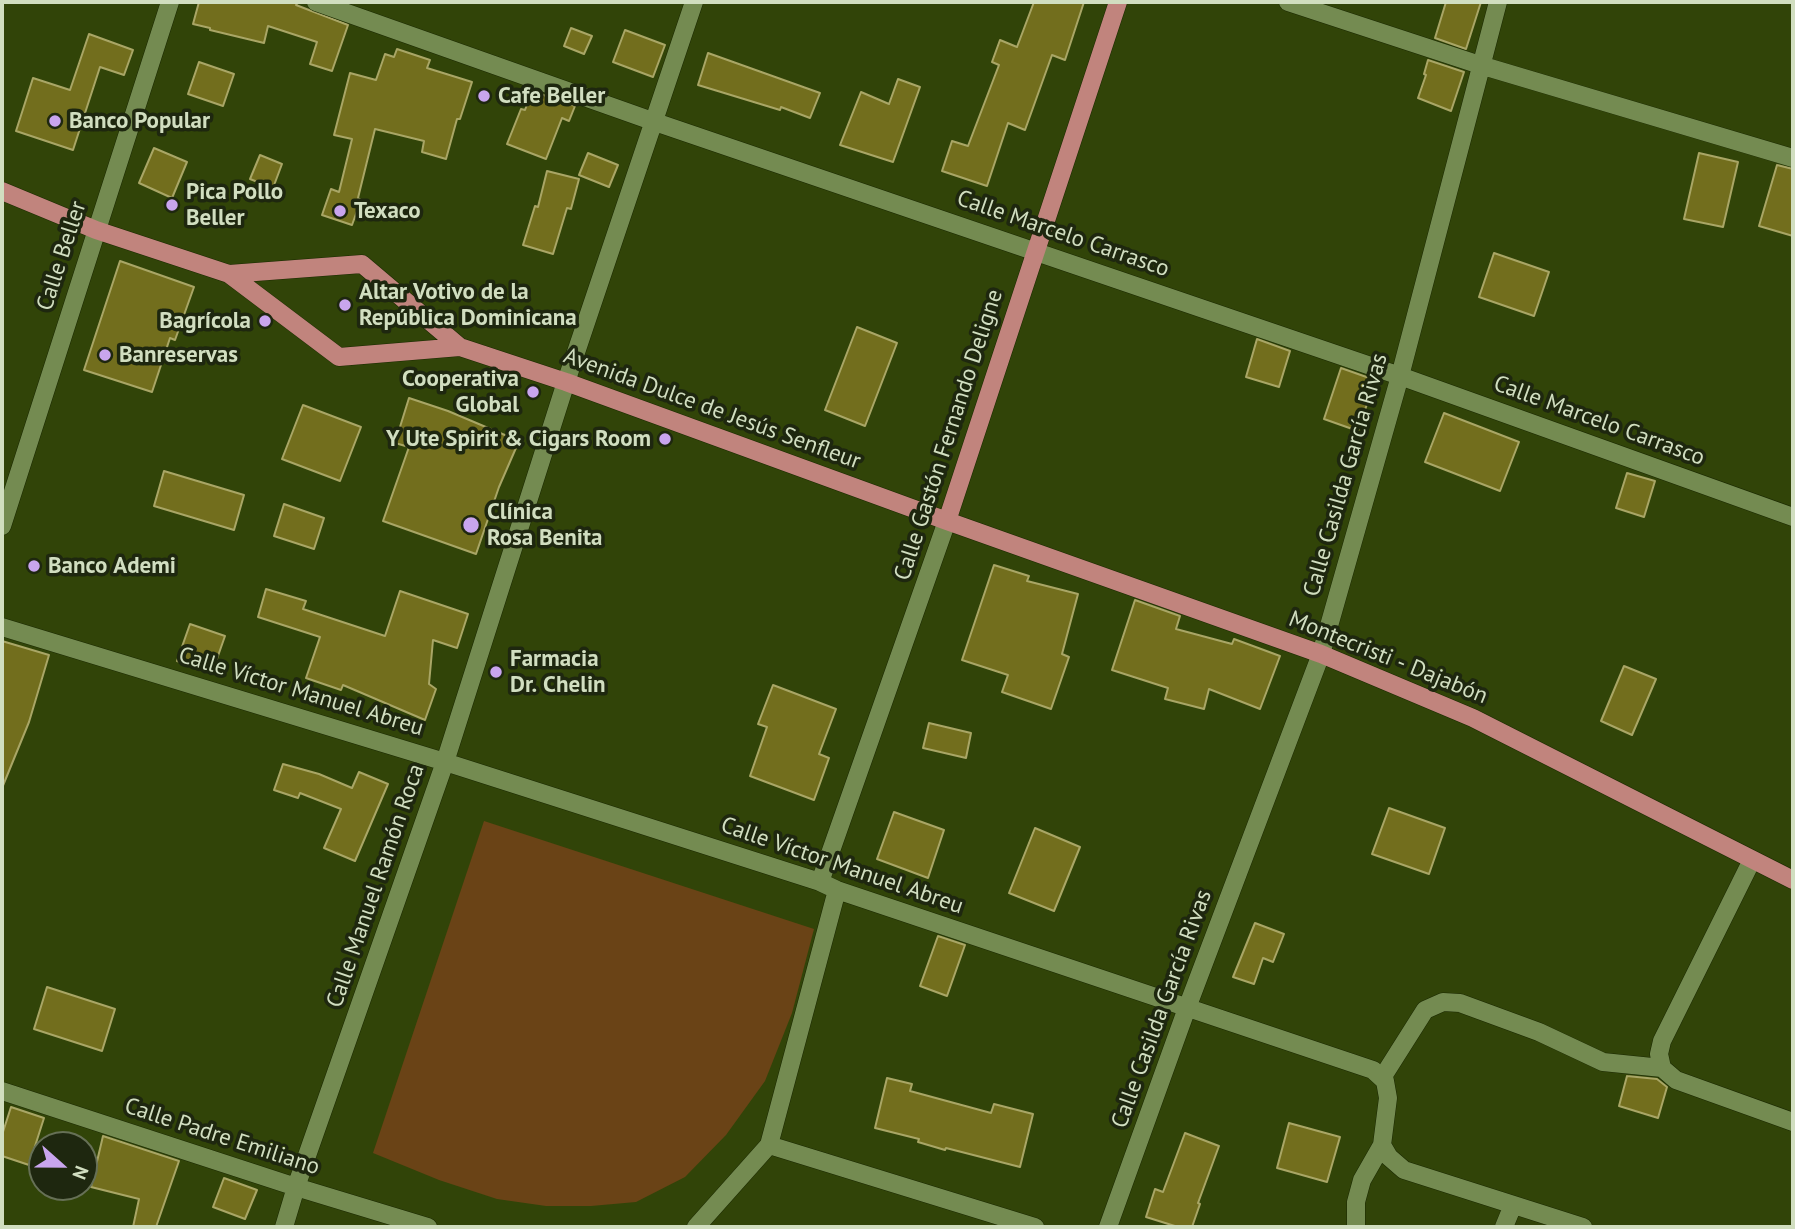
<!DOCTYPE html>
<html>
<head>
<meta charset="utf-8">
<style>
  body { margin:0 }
  #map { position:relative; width:1795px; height:1229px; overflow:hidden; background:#314408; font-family:"PT Sans",sans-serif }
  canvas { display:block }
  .frame { position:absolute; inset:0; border:4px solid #d1dec0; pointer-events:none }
  .north { position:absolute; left:28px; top:1131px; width:70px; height:70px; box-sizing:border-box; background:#1e270f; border:2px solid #667056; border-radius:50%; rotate:111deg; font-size:19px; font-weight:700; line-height:28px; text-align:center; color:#d1dec0 }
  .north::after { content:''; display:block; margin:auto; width:24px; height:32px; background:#c9a5ee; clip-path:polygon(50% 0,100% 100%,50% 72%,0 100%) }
</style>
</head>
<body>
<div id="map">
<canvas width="1795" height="1229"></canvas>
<div class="frame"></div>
<div class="north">N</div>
</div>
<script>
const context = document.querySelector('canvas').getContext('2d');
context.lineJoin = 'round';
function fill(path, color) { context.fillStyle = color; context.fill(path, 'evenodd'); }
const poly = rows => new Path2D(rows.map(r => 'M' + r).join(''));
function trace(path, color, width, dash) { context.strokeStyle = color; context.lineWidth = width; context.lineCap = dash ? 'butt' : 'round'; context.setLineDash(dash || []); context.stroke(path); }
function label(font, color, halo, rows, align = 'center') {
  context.font = font + ' "PT Sans",sans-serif'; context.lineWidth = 7; context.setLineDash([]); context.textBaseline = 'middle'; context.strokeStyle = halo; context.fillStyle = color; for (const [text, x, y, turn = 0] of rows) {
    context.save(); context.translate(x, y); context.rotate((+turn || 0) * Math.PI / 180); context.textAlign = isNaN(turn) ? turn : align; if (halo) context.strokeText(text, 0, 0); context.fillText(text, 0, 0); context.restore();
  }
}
fill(poly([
  [484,821,814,929,792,1013,765,1081,726,1135,685,1177,636,1202,591,1206,546,1206,497,1199,439,1180,373,1153]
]), '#6a4316');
const building = poly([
  [199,2,298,2,296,5,348,25,332,71,310,64,317,42,268,26,264,43,210,30,210,28,193,24,199,2],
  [1034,2,1084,2,1065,60,1052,55,1025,130,1008,123,987,186,942,171,952,141,968,146,999,65,992,62,1000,40,1017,47,1034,2],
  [1446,2,1481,2,1466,49,1435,38,1446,2],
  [571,28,592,36,584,54,564,46,571,28],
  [625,30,665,45,653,77,613,62,625,30],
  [89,34,133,50,124,75,100,67,73,150,16,131,33,78,70,90,89,34],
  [397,49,430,60,427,68,472,82,460,119,457,119,446,159,422,152,424,141,375,129,358,198,361,200,352,225,322,215,331,189,339,192,352,139,334,135,350,73,376,80,385,54,394,57,397,49],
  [708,53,820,93,810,118,781,107,780,110,698,85,708,53],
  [1428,60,1464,72,1451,111,1418,98,1426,75,1424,74,1428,60],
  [199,62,234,74,223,106,188,94,199,62],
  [898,79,920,87,893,162,840,145,861,92,889,104,898,79],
  [532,91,575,106,569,121,562,118,546,159,507,144,521,109,525,110,532,91],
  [154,148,187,162,172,198,139,183,154,148],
  [588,153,618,165,609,187,579,175,588,153],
  [1699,153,1738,162,1723,227,1684,219,1699,153],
  [260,155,282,164,273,188,250,179,260,155],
  [1777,165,1793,169,1793,236,1759,226,1777,165],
  [547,171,579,179,571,209,567,208,553,254,523,245,535,206,538,207,547,171],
  [1494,253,1549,272,1534,316,1479,297,1494,253],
  [120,261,194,287,175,340,170,338,152,392,84,370,120,261],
  [857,327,897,343,865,426,825,410,857,327],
  [1257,339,1290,351,1279,387,1246,377,1257,339],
  [1341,368,1375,380,1358,431,1324,419,1341,368],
  [409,398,448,411,519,441,499,487,476,554,383,521,409,447,395,443,409,398],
  [303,405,361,427,340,481,282,459,303,405],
  [1444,413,1519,442,1500,491,1425,462,1444,413],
  [164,471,244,495,234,530,154,506,164,471],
  [1627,473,1655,481,1644,517,1616,508,1627,473],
  [284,504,324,518,314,549,274,536,284,504],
  [994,565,1029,576,1027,581,1078,594,1062,654,1069,657,1051,709,1002,692,1008,675,962,660,994,565],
  [266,589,306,601,303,609,385,636,400,591,468,614,457,648,433,640,429,684,436,689,425,720,343,685,341,690,306,678,320,637,258,617,266,589],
  [1135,600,1180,616,1176,629,1232,644,1234,639,1280,656,1260,709,1209,689,1204,709,1165,699,1168,688,1112,670,1135,600],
  [190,624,225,636,212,673,177,661,190,624],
  [2,641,49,655,29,722,2,788,2,641],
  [1624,666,1656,679,1632,735,1601,721,1624,666],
  [773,685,836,709,819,754,829,758,814,800,750,776,767,727,758,724,773,685],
  [929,723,971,733,966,758,923,748,929,723],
  [283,764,319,774,352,788,359,772,388,784,355,861,324,848,341,809,300,793,298,798,274,790,283,764],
  [1389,808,1445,828,1429,874,1372,854,1389,808],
  [894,812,944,830,928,878,877,859,894,812],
  [1035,828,1080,847,1054,911,1009,893,1035,828],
  [1255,923,1284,934,1273,962,1263,958,1254,984,1233,977,1255,923],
  [938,936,965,945,947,996,920,986,938,936],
  [47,987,115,1009,102,1051,34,1029,47,987],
  [1627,1076,1657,1079,1667,1087,1658,1118,1619,1106,1627,1076],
  [887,1078,912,1084,910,1091,991,1113,994,1104,1033,1114,1020,1167,946,1148,945,1150,918,1142,919,1139,875,1128,887,1078],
  [11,1107,44,1118,29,1165,2,1156,2,1135,11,1107],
  [1289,1123,1340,1137,1327,1182,1277,1168,1289,1123],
  [1185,1133,1219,1146,1198,1203,1200,1204,1192,1227,1178,1227,1146,1217,1155,1189,1163,1192,1185,1133],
  [103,1136,179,1161,156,1227,133,1227,139,1199,91,1187,103,1136],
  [224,1178,257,1190,245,1219,213,1207,224,1178]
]);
fill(building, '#726e1d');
trace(building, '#a9a666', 2);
const street = poly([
  [316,2,655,122,1400,376,1793,517],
  [1288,2,1480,65,1793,158],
  [2,526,170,2],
  [2,627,445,762,820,882,837,890,1373,1070,1385,1081,1388,1098,1382,1145,1389,1157,1404,1170,1583,1227],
  [1752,860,1662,1041,1659,1054,1662,1068,1676,1080,1793,1122],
  [820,882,947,521],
  [1382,1078,1425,1010,1443,1002,1460,1003,1539,1032,1603,1062,1662,1068],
  [2,1091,296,1187,428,1227],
  [769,1145,1035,1227],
  [284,1227,296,1187,445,762,566,382,694,2],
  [696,1227,769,1145,837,890],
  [1108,1227,1187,1008,1321,654,1400,376,1498,2],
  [1356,1227,1356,1202,1362,1180,1382,1145],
  [1504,1227,1513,1205]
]);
const primary = poly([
  [2,191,96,230,229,274,339,357,460,347,566,382,947,521,1321,654,1473,718,1793,880],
  [229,274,362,264,460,347],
  [947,521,1118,2]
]);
trace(street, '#1b2900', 19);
trace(primary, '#1b2900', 19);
trace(street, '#748b51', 18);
trace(primary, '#c1847d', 18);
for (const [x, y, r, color] of [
  [484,96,7,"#c9a5ee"],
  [55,121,7,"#c9a5ee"],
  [172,205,7,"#c9a5ee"],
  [340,211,7,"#c9a5ee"],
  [345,305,7,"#c9a5ee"],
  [265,321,7,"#c9a5ee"],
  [105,355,7,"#c9a5ee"],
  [533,392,7,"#c9a5ee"],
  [665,439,7,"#c9a5ee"],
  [471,525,9,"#c9a5ee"],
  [34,566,7,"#c9a5ee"],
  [496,672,7,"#c9a5ee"]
]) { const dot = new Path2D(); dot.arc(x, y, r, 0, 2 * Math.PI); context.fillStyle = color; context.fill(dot); trace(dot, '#1e270f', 2.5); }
label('bold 23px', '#d1dec0', '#1e270f', [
  ["Cafe Beller",498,96],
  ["Banco Popular",69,121],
  ["Pica Pollo",186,192],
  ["Beller",186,218],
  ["Texaco",354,211],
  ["Altar Votivo de la",359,292],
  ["República Dominicana",359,318],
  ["Bagrícola",251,321,"right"],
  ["Banreservas",119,355],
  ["Cooperativa",519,379,"right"],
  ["Global",519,405,"right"],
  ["Y Ute Spirit & Cigars Room",651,439,"right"],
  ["Clínica",487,512],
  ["Rosa Benita",487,538],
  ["Banco Ademi",48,566],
  ["Farmacia",510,659],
  ["Dr. Chelin",510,685]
], 'left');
label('23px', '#d1dec0', '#1e270f', [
  ["Calle Marcelo Carrasco",1063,234,19],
  ["Calle Beller",62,256,-72],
  ["Avenida Dulce de Jesús Senfleur",712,409,20],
  ["Calle Marcelo Carrasco",1599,421,20],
  ["Calle Gastón Fernando Deligne",949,435,-72],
  ["Calle Casilda García Rivas",1346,475,-74],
  ["Montecristi - Dajabón",1388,658,22],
  ["Calle Víctor Manuel Abreu",301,692,17],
  ["Calle Víctor Manuel Abreu",842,866,19],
  ["Calle Manuel Ramón Roca",376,886,-71],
  ["Calle Casilda García Rivas",1162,1009,-70],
  ["Calle Padre Emiliano",222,1137,18]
]);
</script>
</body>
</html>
